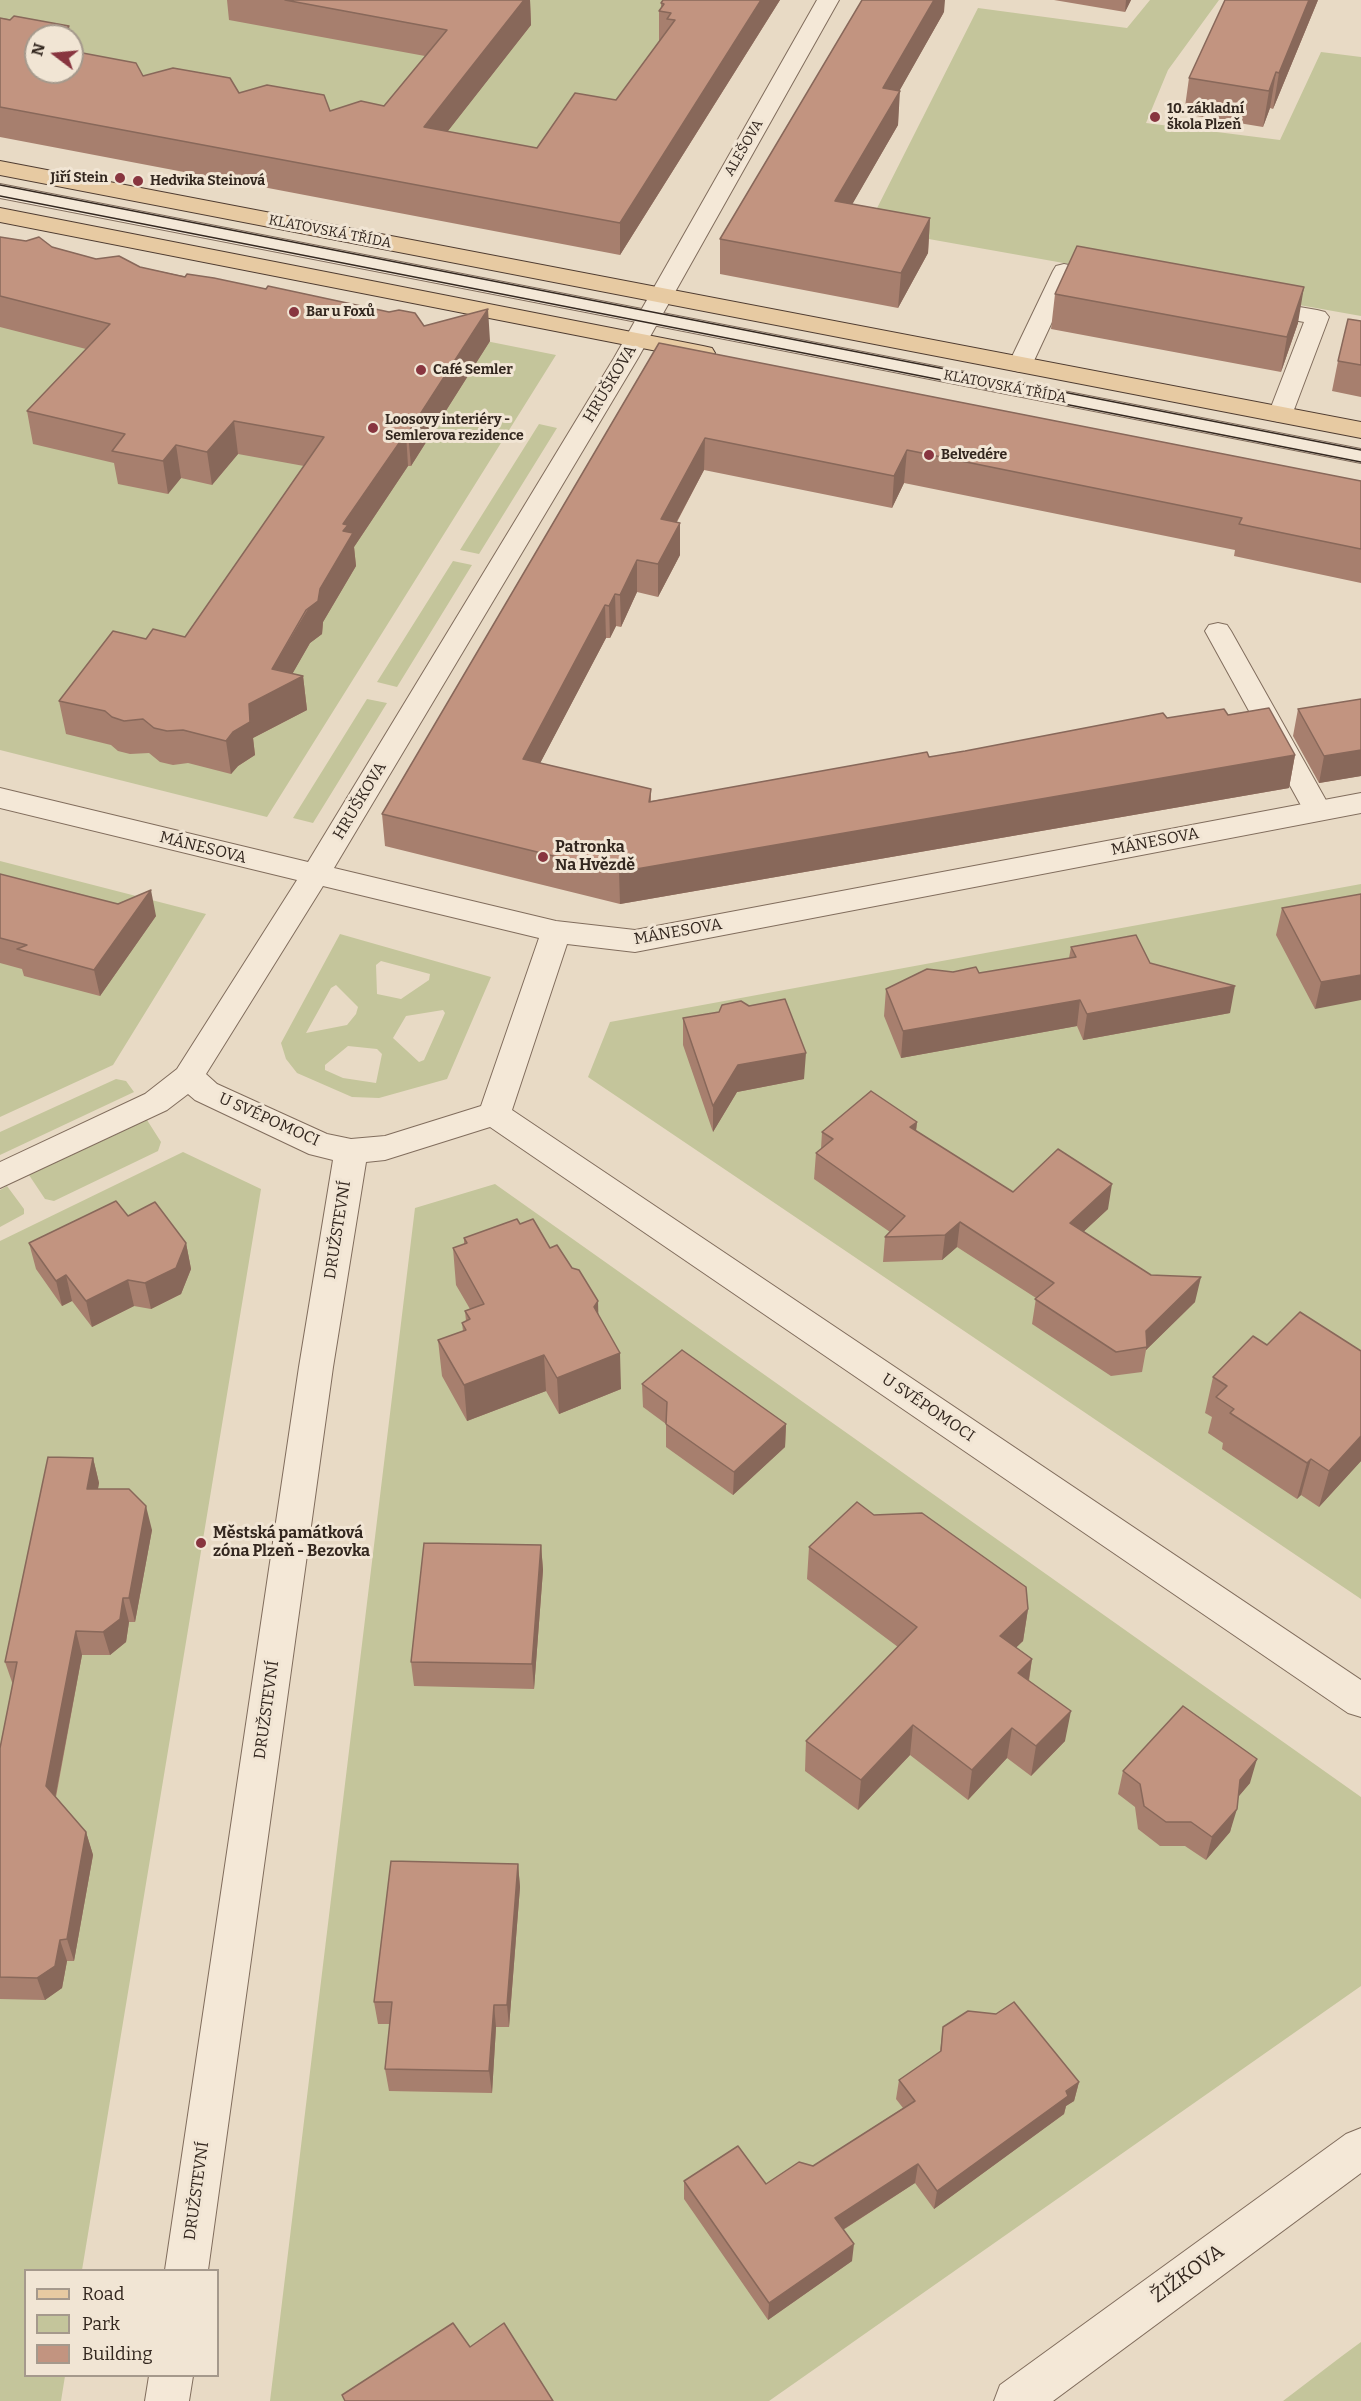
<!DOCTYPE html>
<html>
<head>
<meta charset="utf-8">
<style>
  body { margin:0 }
  #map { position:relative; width:1361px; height:2401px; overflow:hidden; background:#e8dac5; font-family:Bitter,serif }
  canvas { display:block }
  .legend { position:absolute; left:24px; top:2269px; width:195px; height:108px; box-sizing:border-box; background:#f1e5d4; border:2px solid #a5998c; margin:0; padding:8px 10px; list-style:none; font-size:18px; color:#33271f }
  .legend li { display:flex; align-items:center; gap:12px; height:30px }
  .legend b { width:30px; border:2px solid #a5998c }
  .north { position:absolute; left:24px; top:24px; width:60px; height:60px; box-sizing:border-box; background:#f1e5d4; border:2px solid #a5998c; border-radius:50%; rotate:286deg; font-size:16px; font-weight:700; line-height:24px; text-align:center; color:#33271f }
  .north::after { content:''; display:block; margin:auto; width:21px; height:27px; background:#88353f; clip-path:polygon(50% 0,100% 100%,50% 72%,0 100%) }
</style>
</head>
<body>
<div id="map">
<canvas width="1361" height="2401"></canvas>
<ul class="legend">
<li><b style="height:8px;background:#e7caa2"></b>Road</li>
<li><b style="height:16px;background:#c4c59b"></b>Park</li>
<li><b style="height:16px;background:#c29480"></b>Building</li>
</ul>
<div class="north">N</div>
</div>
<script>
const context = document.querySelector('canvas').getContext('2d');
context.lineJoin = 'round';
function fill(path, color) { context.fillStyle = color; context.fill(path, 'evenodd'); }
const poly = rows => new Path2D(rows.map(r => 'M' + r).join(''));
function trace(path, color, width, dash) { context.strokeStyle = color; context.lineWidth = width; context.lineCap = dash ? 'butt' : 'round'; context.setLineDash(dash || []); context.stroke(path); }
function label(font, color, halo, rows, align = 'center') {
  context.font = font + ' Bitter,serif'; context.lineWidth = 6; context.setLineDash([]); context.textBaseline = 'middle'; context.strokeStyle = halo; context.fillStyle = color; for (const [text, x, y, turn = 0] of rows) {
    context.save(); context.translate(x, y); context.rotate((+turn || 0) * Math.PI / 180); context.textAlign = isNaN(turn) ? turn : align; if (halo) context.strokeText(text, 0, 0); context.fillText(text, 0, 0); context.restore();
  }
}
fill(poly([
  [0,0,695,0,680,52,556,157,72,72,72,36,36,36,0,67],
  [1150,0,1219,0,1168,70,1146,123,1280,140,1321,52,1361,57,1361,316,867,228,978,8,1127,28],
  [0,244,556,355,267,817,0,750],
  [539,424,557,428,479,554,460,550],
  [453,561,472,565,397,687,377,682],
  [367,699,387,703,313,823,293,818],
  [0,861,206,914,113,1065,0,1117],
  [1361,884,1361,1599,588,1077,610,1022],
  [340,934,491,977,447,1079,379,1098,352,1097,297,1073,286,1059,281,1043],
  [381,961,430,974,429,980,401,999,377,994,376,965],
  [336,985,358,1007,356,1014,347,1025,306,1033,331,988],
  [443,1010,445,1013,424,1060,419,1062,393,1038,406,1016],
  [348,1046,377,1049,382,1054,376,1083,343,1078,325,1070,325,1065],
  [116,1079,126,1081,134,1092,0,1155,0,1132],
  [147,1120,161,1142,158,1151,54,1201,45,1199,29,1175],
  [183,1152,261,1189,82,2270,26,2270,26,2376,65,2376,61,2401,0,2401,0,1241],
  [495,1184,1361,1797,1361,1986,769,2401,270,2401,415,1208],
  [7,1186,24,1209,24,1214,0,1227,0,1190],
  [1361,2342,1361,2401,1283,2401,1342,2356]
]), '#c4c59b');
const lane = poly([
  [0,184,1361,449,1361,463,0,198,0,184],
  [1064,264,1114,274,1118,279,1114,284,1106,286,1072,279,1032,365,1028,370,1020,372,1012,370,1008,365,1053,271,1056,266,1064,264],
  [1258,300,1317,310,1325,312,1329,317,1292,415,1289,420,1280,422,1271,420,1268,415,1304,322,1250,312,1246,307,1250,302,1258,300],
  [1218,623,1227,625,1231,631,1332,811,1328,818,1318,820,1308,818,1304,811,1205,631,1209,625,1218,623]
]);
const street = poly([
  [817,0,839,0,638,358,334,868,556,921,635,930,1361,793,1361,813,635,952,567,944,512,1110,1361,1680,1361,1717,1348,1713,490,1127,385,1160,366,1162,333,1367,208,2270,165,2270,299,1367,333,1160,309,1154,195,1100,188,1094,167,1110,0,1188,0,1162,145,1094,177,1069,297,880,0,808,0,788,308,862,614,358,817,0],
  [323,886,539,938,481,1106,385,1136,351,1139,327,1134,217,1084,206,1074,323,886],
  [1361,2128,1361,2173,1053,2401,994,2401,1000,2385,1346,2134,1361,2128],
  [149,2376,193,2376,189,2401,145,2401,149,2376]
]);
const primary = poly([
  [0,161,1361,422,1361,438,0,175,0,161],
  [0,208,703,346,712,348,715,353,712,358,703,360,0,222,0,208]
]);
trace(lane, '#816d5d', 2);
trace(street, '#816d5d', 2);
trace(primary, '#4f3c31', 2);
fill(lane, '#f4e8d7');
fill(street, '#f4e8d7');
fill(primary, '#e7caa2');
trace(poly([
  [0,185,1361,450],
  [0,196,1361,462]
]), '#33271f', 1.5);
fill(poly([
  [227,0,530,0,531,25,447,132,537,148,616,100,659,42,659,11,661,8,661,3,663,0,780,0,620,255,0,137,0,18,69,26,70,36,36,36,72,72,72,46,73,51,143,76,239,93,330,111,384,106,425,56,229,20],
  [1054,0,1131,0,1125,12],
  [1318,0,1273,109,1270,108,1263,127,1184,114,1189,78],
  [944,12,899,91,898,125,852,204,930,218,928,253,898,308,720,274,720,239],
  [0,237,52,247,96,259,140,267,424,326,490,341,411,466,408,466,354,547,356,566,323,622,322,634,310,643,292,674,303,676,307,710,253,738,255,755,238,766,231,774,188,763,173,765,160,762,149,753,130,754,118,751,111,745,66,734,59,701,146,639,185,637,304,466,238,454,212,485,181,478,168,494,118,484,114,463,33,444,27,411,86,349,0,327],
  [1055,294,1298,323,1281,372,1051,329],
  [1361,321,1361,397,1332,391,1338,361],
  [659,343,1361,481,1361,583,1234,556,1235,550,904,483,892,508,704,470,677,522,680,555,658,597,637,592,621,627,616,626,610,638,606,638,540,763,651,789,651,801,929,757,1167,718,1228,715,1295,755,1289,788,620,904,385,846,382,814],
  [1361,699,1361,776,1319,783,1293,736,1298,709],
  [0,874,156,916,100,996,24,976,22,969,0,963],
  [1361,894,1315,1009,1276,935,1282,908],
  [1071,947,1150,963,1230,1013,1083,1040,1077,1026,901,1058,884,1016,886,989,1069,958],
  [683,1018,804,1079,737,1092,713,1132,683,1045],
  [917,1122,916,1131,1013,1192,1108,1209,1083,1232,1151,1275,1195,1302,1146,1350,1142,1372,1111,1376,1032,1324,1036,1298,957,1247,942,1260,883,1262,885,1237,890,1232,814,1179,816,1153,821,1149,822,1132],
  [128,1216,186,1243,191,1269,181,1294,151,1309,134,1306,92,1327,72,1301,62,1306,36,1269,29,1243],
  [520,1224,550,1248,572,1268,598,1301,598,1315,621,1389,559,1414,546,1391,467,1421,442,1376,438,1340,463,1331,462,1323,466,1321,465,1311,470,1309,456,1285,453,1248,464,1244,464,1238],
  [1213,1377,1361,1461,1319,1507,1301,1495,1297,1499,1222,1449,1223,1443,1208,1433,1212,1417,1205,1413],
  [642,1384,786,1424,785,1447,733,1495,666,1447,666,1424,643,1407],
  [93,1458,99,1483,98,1489,152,1530,135,1622,129,1622,126,1642,110,1655,82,1655,56,1797,86,1832,93,1855,74,1961,67,1961,62,1988,45,2000,0,1999,0,1748,13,1685,5,1662],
  [874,1515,1028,1609,1023,1641,1016,1647,1032,1659,1029,1681,1065,1741,1031,1776,1007,1758,968,1800,910,1755,858,1810,805,1771,806,1741,898,1647,807,1579,809,1547],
  [541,1545,543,1570,534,1689,414,1686,411,1662],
  [1123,1771,1250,1783,1238,1797,1230,1832,1206,1860,1185,1846,1160,1846,1138,1829,1135,1807,1118,1794],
  [518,1864,520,1887,509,2027,496,2027,492,2093,389,2091,385,2069,390,2024,378,2024,374,2002],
  [943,2027,1079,2082,1074,2101,1066,2106,1064,2114,934,2209,915,2183,843,2230,852,2261,768,2320,684,2199,684,2181,766,2184,813,2166,903,2108,896,2099,899,2080,940,2052]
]), '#a77f6e');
fill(poly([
  [524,0,530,0,531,25,426,159,424,127],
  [761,0,780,0,620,255,620,223],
  [934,0,945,0,944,12,883,120,900,91,898,125,834,236,835,201,883,88],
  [1126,0,1131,0,1125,12],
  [1309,0,1318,0,1273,109,1279,73],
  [69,26,70,36,59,36],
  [1276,72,1270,108,1263,127,1269,91],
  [930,218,928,253,898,308,901,273],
  [1304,287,1298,323,1281,372,1287,337],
  [488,309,490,341,411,466,408,433],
  [234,421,238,454,212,485,207,452],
  [406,433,408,466,354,547,356,566,323,622,322,634,310,643,286,685,303,676,307,710,253,738,255,755,238,766,231,774,226,741,272,669,320,589,343,524],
  [705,438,704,470,661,551,661,519],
  [176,445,181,478,168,494,163,461],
  [907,450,904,483,892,508,894,476],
  [680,523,680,555,658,597,658,564],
  [637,560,637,592,621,627,620,595],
  [615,594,616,626,610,638,609,606],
  [605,605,606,638,525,792,523,759],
  [1361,750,1361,776,1319,783,1324,756],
  [1295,755,1289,788,620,904,619,872],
  [151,890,156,916,100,996,94,970],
  [1361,975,1361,1000,1315,1009,1321,982],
  [1235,986,1230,1013,1083,1040,1087,1014],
  [1080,1000,1077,1026,901,1058,903,1031],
  [806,1053,804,1079,737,1092,713,1132,713,1106,738,1065],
  [917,1122,914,1147,910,1127],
  [1112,1184,1108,1209,1066,1248,1070,1223],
  [960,1222,957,1247,942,1260,945,1235],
  [186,1243,191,1269,181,1294,151,1309,145,1283],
  [66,1275,72,1301,62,1306,56,1281],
  [1201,1277,1195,1302,1146,1350,1146,1331],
  [128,1280,134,1306,92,1327,86,1301],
  [598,1301,599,1338,594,1307],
  [620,1353,621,1389,559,1414,557,1378],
  [544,1355,546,1391,467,1421,464,1385],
  [786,1424,785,1447,733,1495,734,1472],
  [1361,1436,1361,1461,1319,1507,1329,1471],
  [93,1458,99,1483,93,1513,87,1489],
  [1311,1459,1301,1495,1297,1499,1307,1463],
  [146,1506,152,1530,135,1622,129,1598],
  [541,1545,543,1570,534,1689,532,1664],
  [123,1598,129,1622,126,1642,110,1655,103,1632],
  [1028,1609,1023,1641,996,1667,1000,1636],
  [76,1631,82,1655,53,1809,46,1786],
  [1032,1659,1027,1690,1018,1673],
  [1071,1711,1065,1741,1031,1776,1036,1746],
  [913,1725,910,1755,858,1810,861,1780],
  [1012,1728,1007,1758,968,1800,972,1770],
  [1257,1759,1250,1783,1233,1803,1240,1780],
  [1237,1809,1230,1832,1206,1860,1212,1837],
  [86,1832,93,1855,74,1961,67,1939],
  [518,1864,520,1887,509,2027,507,2005],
  [60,1940,67,1961,62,1988,45,2000,37,1978],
  [494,2005,496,2027,492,2093,489,2071],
  [1079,2082,1074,2101,1066,2106,1064,2114,934,2209,937,2191],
  [918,2164,915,2183,833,2236,835,2218],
  [854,2244,852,2261,768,2320,769,2303]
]), '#88685a');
const building = poly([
  [285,0,524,0,424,127,537,148,575,93,616,100,675,20,667,19,671,13,659,11,664,4,661,3,663,0,761,0,620,223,0,107,0,18,10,20,14,16,69,26,59,36,36,36,36,72,72,72,72,51,136,63,143,76,173,68,230,78,239,93,267,85,324,95,330,111,361,101,384,106,447,30,285,0],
  [862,0,934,0,883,88,900,91,835,201,930,218,901,273,720,239,862,0],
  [1225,0,1309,0,1279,73,1276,72,1269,91,1189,78,1225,0],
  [0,237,26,241,39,237,52,247,96,259,119,256,140,267,185,277,187,274,214,278,266,289,268,286,389,312,399,310,415,313,424,326,488,309,408,433,406,433,343,524,348,525,343,531,353,533,320,589,318,601,306,610,272,669,303,676,249,704,250,722,233,732,226,741,183,730,167,731,154,728,143,719,124,721,112,717,105,711,59,701,113,631,146,639,153,629,185,637,324,437,234,421,207,452,176,445,163,461,112,451,125,434,27,411,110,324,0,296,0,237],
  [1077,246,1304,287,1287,337,1055,294,1077,246],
  [1348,319,1361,321,1361,365,1338,361,1348,319],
  [659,343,1361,481,1361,549,1239,524,1242,518,907,450,894,476,705,438,661,519,680,523,658,564,637,560,620,595,615,594,609,606,605,605,523,759,651,789,649,802,927,752,929,757,965,751,1163,713,1167,718,1224,709,1228,715,1269,708,1295,755,619,872,382,814,659,343],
  [1361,699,1361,750,1324,756,1298,709,1361,699],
  [0,874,118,904,151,890,94,970,17,949,27,945,0,938,0,874],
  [1361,894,1361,975,1321,982,1282,908,1361,894],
  [1136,935,1150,963,1235,986,1087,1014,1080,1000,903,1031,886,989,927,969,953,972,976,967,979,973,1076,957,1071,947,1136,935],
  [785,999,806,1053,738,1065,713,1106,683,1018,719,1012,722,1005,741,1001,749,1006,785,999],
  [871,1091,917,1122,910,1127,1013,1192,1058,1149,1112,1184,1070,1223,1151,1275,1201,1277,1146,1331,1147,1347,1116,1352,1035,1299,1054,1283,960,1222,945,1235,885,1237,905,1216,816,1153,833,1139,822,1132,871,1091],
  [116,1201,128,1216,155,1202,186,1243,176,1268,145,1283,128,1280,86,1301,66,1275,56,1281,29,1243,116,1201],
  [517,1219,520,1224,533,1219,550,1248,557,1245,572,1268,579,1270,598,1301,594,1307,620,1353,557,1378,544,1355,464,1385,438,1340,466,1330,462,1323,470,1319,465,1311,484,1304,453,1248,467,1243,464,1238,517,1219],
  [1300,1312,1361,1351,1361,1436,1329,1471,1311,1459,1307,1463,1230,1413,1234,1409,1216,1397,1227,1386,1213,1377,1253,1336,1267,1345,1300,1312],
  [682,1350,786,1424,734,1472,666,1424,667,1402,642,1384,682,1350],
  [48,1457,93,1458,87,1489,129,1489,146,1506,129,1598,123,1598,120,1619,103,1632,76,1631,46,1786,86,1832,67,1939,60,1940,55,1966,37,1978,0,1977,0,1748,17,1662,5,1662,48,1457],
  [857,1502,874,1515,922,1513,1026,1587,1028,1609,1000,1636,1032,1659,1018,1673,1071,1711,1036,1746,1012,1728,972,1770,913,1725,861,1780,806,1741,917,1627,809,1547,857,1502],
  [424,1543,541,1545,532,1664,411,1662,424,1543],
  [1183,1706,1257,1759,1240,1780,1237,1809,1212,1837,1191,1822,1166,1822,1144,1806,1140,1784,1123,1771,1183,1706],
  [391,1861,518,1864,507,2005,494,2005,489,2071,385,2069,392,2002,374,2002,391,1861],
  [1014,2002,1079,2082,1066,2091,1068,2096,937,2191,918,2164,835,2218,854,2244,769,2303,684,2181,738,2146,766,2184,799,2162,813,2166,915,2101,899,2080,941,2051,943,2027,968,2011,996,2014,1014,2002],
  [453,2323,470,2347,504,2323,553,2401,345,2401,342,2395,453,2323]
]);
fill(building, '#c29480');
trace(building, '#88685a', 1.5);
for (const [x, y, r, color] of [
  [1155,117,6,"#88353f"],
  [120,178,6,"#88353f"],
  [138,181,6,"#88353f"],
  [294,312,6,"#88353f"],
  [421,370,6,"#88353f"],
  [373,428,6,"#88353f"],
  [929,455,6,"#88353f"],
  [543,857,6,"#88353f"],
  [201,1543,6,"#88353f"]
]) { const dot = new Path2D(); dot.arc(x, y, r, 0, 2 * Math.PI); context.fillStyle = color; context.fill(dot); trace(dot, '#f1e5d4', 2); }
label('bold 14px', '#33271f', '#f1e5d4', [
  ["10. základní",1167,109],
  ["škola Plzeň",1167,125],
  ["Jiří Stein",108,178,"right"],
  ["Hedvika Steinová",150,181],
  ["Bar u Foxů",306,312],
  ["Café Semler",433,370],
  ["Loosovy interiéry -",385,420],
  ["Semlerova rezidence",385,436],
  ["Belvedére",941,455]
], 'left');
label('14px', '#33271f', '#f1e5d4', [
  ["ALEŠOVA",744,148,-60],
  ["KLATOVSKÁ TŘÍDA",330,232,11],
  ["KLATOVSKÁ TŘÍDA",1005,387,11]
]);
label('16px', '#33271f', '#f1e5d4', [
  ["HRUŠKOVA",610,384,-59],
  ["HRUŠKOVA",360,801,-59],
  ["MÁNESOVA",1155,842,-11],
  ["MÁNESOVA",203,848,14],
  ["MÁNESOVA",678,932,-10],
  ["U SVÉPOMOCI",269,1120,24],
  ["DRUŽSTEVNÍ",338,1230,-81],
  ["U SVÉPOMOCI",928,1408,34],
  ["DRUŽSTEVNÍ",267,1710,-82],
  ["DRUŽSTEVNÍ",197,2191,-82]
]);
label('bold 16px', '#33271f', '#f1e5d4', [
  ["Patronka",555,848],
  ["Na Hvězdě",555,866],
  ["Městská památková",213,1534],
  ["zóna Plzeň - Bezovka",213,1552]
], 'left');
label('20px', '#33271f', '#f1e5d4', [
  ["ŽIŽKOVA",1188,2274,-36]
]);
</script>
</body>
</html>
